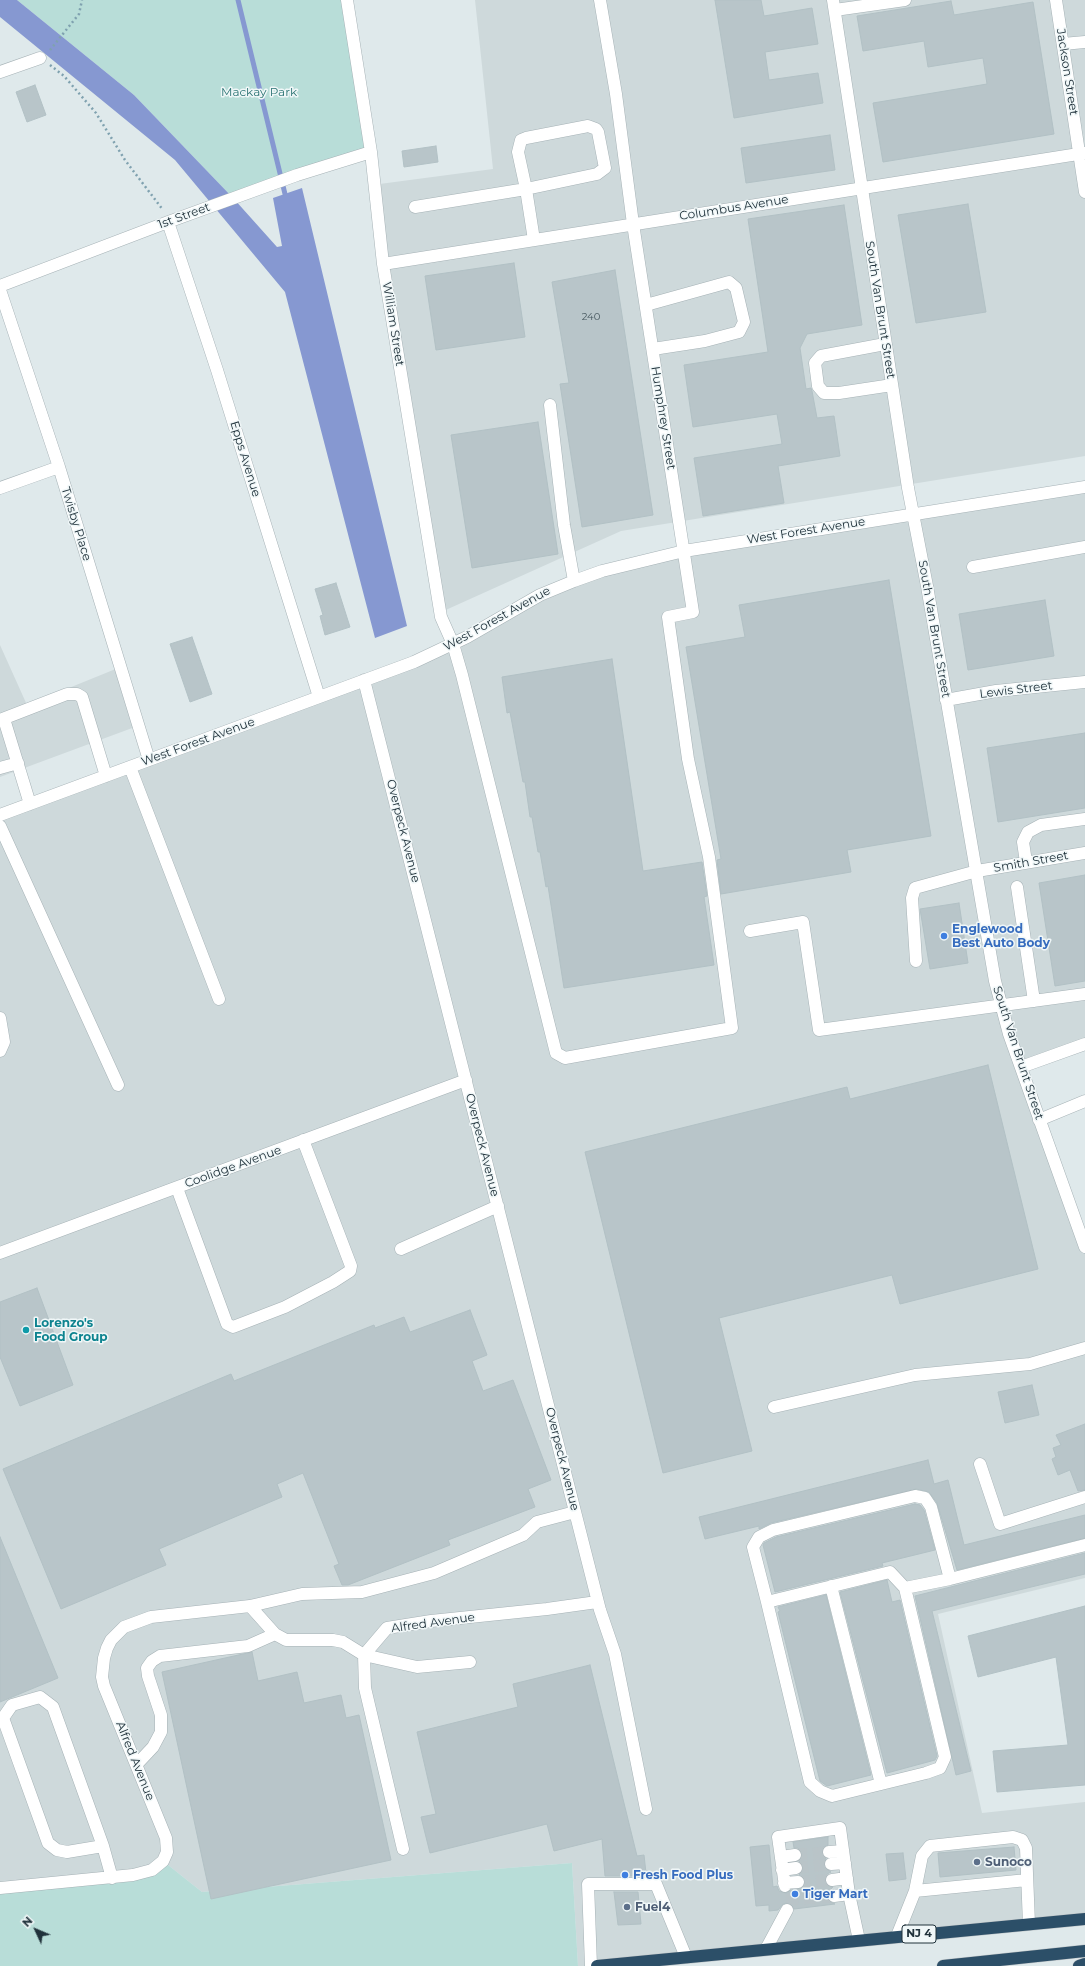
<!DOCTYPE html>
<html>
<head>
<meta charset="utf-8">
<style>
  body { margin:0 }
  #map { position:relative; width:1085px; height:1966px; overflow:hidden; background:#dfe9eb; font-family:Montserrat,sans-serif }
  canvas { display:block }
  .north { position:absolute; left:16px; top:1910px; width:40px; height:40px; -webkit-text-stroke:3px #f0f7f8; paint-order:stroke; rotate:314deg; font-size:11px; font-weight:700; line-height:16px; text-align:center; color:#20323b }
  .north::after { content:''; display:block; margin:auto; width:14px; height:18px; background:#20323b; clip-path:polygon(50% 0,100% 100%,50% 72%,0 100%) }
</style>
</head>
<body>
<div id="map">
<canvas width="1085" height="1966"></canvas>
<div class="north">N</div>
</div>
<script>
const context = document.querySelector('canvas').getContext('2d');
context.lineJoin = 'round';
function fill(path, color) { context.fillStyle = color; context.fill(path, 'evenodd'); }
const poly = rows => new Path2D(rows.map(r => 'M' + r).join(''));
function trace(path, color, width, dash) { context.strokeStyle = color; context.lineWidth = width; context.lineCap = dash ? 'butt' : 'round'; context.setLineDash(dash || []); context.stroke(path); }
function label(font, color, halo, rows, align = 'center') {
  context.font = font + ' Montserrat,sans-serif'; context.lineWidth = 3; context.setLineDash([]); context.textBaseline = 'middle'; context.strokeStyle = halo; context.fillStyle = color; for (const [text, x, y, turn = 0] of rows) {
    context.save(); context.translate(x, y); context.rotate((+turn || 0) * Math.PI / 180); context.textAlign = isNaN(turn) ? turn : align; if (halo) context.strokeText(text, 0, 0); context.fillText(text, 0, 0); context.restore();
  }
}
fill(poly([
  [475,0,1085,0,1085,456,621,531,439,613,372,185,493,169],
  [1085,487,1085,1044,1022,1067,1085,1247,1085,1578,938,1614,982,1813,1085,1802,1085,1919,597,1966,578,1966,572,1863,202,1892,163,1861,159,1866,0,1888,0,815,364,680,602,571],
  [0,645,27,705,123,666,143,724,0,777]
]), '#ced9db');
fill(poly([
  [17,0,345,0,367,152,234,199,134,95],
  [163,1861,202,1892,572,1863,578,1966,0,1966,0,1888,112,1878]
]), '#b8ddd8');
fill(poly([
  [0,0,17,0,134,95,234,199,277,247,282,246,273,198,302,188,407,626,375,638,285,292,175,160,0,17]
]), '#8698d1');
trace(poly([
  [238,0,285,194]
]), '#8698d1', 5);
const building = poly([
  [715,0,761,0,764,16,812,8,818,44,765,52,769,80,818,73,823,103,734,118,715,0],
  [951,1,954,15,1033,2,1054,134,883,162,873,103,987,84,983,58,928,67,924,41,863,51,857,16,951,1],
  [35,85,46,115,27,122,16,92,35,85],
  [830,135,835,170,746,183,741,148,830,135],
  [436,146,438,162,404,167,402,151,436,146],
  [968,204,986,312,916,323,898,215,968,204],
  [844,205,862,325,807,334,800,348,806,389,811,388,812,391,817,418,834,416,840,456,778,466,784,503,703,516,694,458,782,444,777,414,693,427,684,365,768,352,748,219,844,205],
  [514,263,525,337,436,350,425,276,514,263],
  [615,270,653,515,582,527,560,384,569,383,552,282,615,270],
  [538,422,558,554,472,568,451,435,538,422],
  [889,580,931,836,847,850,851,872,721,894,717,860,721,859,686,647,745,637,739,605,889,580],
  [336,583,350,627,325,635,320,616,323,615,315,589,336,583],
  [1045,600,1054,656,968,670,959,614,1045,600],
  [192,637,212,694,190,702,170,644,192,637],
  [612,659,643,871,702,862,707,896,704,897,714,965,564,988,548,886,546,887,540,852,538,852,532,817,530,817,525,782,523,782,510,712,507,713,502,677,612,659],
  [1085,733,1085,808,998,822,987,748,1085,733],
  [1085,875,1085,981,1055,986,1039,883,1085,875],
  [959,903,968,963,930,969,920,909,959,903],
  [988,1065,1038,1269,900,1304,892,1275,719,1318,752,1451,663,1473,585,1152,847,1087,850,1099,988,1065],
  [37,1288,73,1385,20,1406,0,1357,0,1302,37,1288],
  [470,1310,487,1355,472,1361,483,1391,513,1380,551,1480,528,1489,535,1507,448,1540,450,1545,348,1585,342,1585,334,1566,339,1564,303,1473,277,1484,282,1497,159,1549,166,1565,61,1609,3,1469,231,1374,234,1381,374,1325,375,1328,404,1317,410,1332,470,1310],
  [1032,1385,1039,1415,1005,1423,998,1392,1032,1385],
  [1085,1424,1085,1490,1078,1491,1070,1470,1058,1475,1052,1459,1056,1457,1053,1448,1061,1445,1056,1435,1085,1424],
  [928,1460,934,1484,948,1480,964,1545,1085,1515,1085,1538,957,1570,937,1503,929,1492,916,1489,771,1523,759,1529,759,1526,705,1539,699,1517,928,1460],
  [915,1504,920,1505,924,1510,935,1550,882,1563,883,1566,775,1592,763,1545,764,1543,776,1537,915,1504],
  [0,1537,58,1678,0,1702,0,1537],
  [1085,1553,1085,1574,932,1611,971,1771,956,1775,915,1596,1085,1553],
  [887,1580,892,1602,900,1600,937,1756,935,1760,887,1773,840,1592,887,1580],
  [826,1595,871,1775,827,1786,820,1781,778,1612,780,1611,778,1607,826,1595],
  [1085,1606,1085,1785,997,1792,993,1751,1068,1745,1056,1657,978,1677,968,1636,1085,1606],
  [252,1652,258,1681,297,1672,304,1703,341,1695,346,1718,359,1715,391,1860,211,1899,162,1672,252,1652],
  [590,1665,637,1856,644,1855,646,1873,641,1876,605,1876,602,1839,554,1851,547,1824,430,1853,421,1817,436,1814,417,1732,518,1707,513,1684,590,1665],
  [828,1837,828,1845,822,1848,822,1853,826,1859,824,1864,825,1868,831,1872,827,1874,825,1881,826,1885,833,1887,827,1893,827,1897,828,1901,835,1904,794,1909,791,1904,786,1903,783,1904,778,1910,769,1911,769,1905,756,1906,750,1847,769,1845,773,1887,777,1886,779,1891,786,1893,791,1890,802,1888,805,1882,804,1878,799,1875,803,1870,802,1864,799,1861,802,1854,798,1848,794,1848,793,1842,828,1837],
  [1014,1847,1016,1870,940,1877,938,1853,1014,1847],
  [903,1853,906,1879,889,1881,886,1854,903,1853],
  [614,1892,638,1892,641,1924,618,1925,614,1892]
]);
fill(building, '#b8c5c9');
trace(building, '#b2c1c5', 1);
trace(poly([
  [795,1855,829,1852],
  [796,1868,831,1864],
  [798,1882,832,1880],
  [786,1900,834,1896]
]), '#b9c4c8', 12, [12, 6]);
const minor = poly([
  [347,0,371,152,383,264,441,617,453,644,462,675,556,1053,565,1058,732,1028,709,857,688,759,668,617,693,612,633,224,616,94,600,0],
  [833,0,908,488,927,586,995,981,1009,1034,1085,1247],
  [1056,0,1085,192],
  [835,10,905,0],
  [1063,44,1085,42],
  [0,72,40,58],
  [415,207,526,189,597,174,605,168,598,132,596,129,588,126,526,138,521,140,518,152,526,189,534,240],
  [168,222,217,370,319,697],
  [383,264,1085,153],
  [0,286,168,222,297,175,371,152],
  [0,290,59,467,149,760],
  [646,305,729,282,736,288,744,322,739,332,705,341,653,349],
  [885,344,821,356,815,363,818,386,824,393,839,393,892,385],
  [550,405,564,525,574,581],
  [0,488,59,467],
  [973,567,1085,547],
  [364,680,600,1610,615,1654,646,1809],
  [946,700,996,691,1085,682],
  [4,719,30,804],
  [0,720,67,694,77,694,82,697,106,776],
  [130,767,219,999],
  [0,768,18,763],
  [0,815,414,662,467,637,540,595,574,581,602,571,684,551,1085,487],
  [0,826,118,1085],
  [1026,862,1023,842,1028,832,1041,825,1085,819],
  [1017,887,1034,1001],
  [750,931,803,922,819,1030,1085,994],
  [916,961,912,898,915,888,977,871,1085,853],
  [0,1018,4,1042,0,1051],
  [1021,1067,1085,1044],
  [1039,1120,1085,1101],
  [177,1188,227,1324,233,1327,285,1307,333,1282,350,1271,351,1266,303,1140],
  [401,1249,498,1206],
  [0,1253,466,1080],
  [774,1407,915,1375,1030,1364,1085,1348],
  [980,1464,1000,1524,1085,1497],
  [950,1579,931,1507,925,1498,915,1496,773,1530,759,1537,753,1547,767,1602,890,1572,905,1588,950,1579,1085,1545],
  [831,1586,881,1784],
  [767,1602,810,1782,820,1791,832,1796,926,1773,940,1768,945,1757,905,1588],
  [250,1606,275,1634,286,1640,333,1640,343,1642,364,1655,417,1667,470,1662],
  [364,1655,387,1628,431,1621,547,1609,597,1602],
  [364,1655,365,1688,403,1849],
  [137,1764,153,1747,161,1732,161,1715,148,1676,147,1668,152,1661,160,1656,248,1646,275,1634],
  [103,1846,67,1852,57,1850,48,1843,3,1718,12,1705,40,1697,53,1707,103,1846,112,1878],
  [829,1852,843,1851],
  [781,1857,795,1855],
  [831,1864,845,1863],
  [782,1870,796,1868],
  [832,1880,847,1878],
  [784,1883,798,1882],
  [785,1886,778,1837,840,1828,849,1894,859,1940],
  [0,1888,133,1875,152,1870,163,1861,167,1852,166,1838,104,1686,102,1677,104,1658,107,1648,111,1640,124,1627,151,1617,250,1606,302,1594,362,1592,434,1573,523,1535,537,1522,575,1512],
  [915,1891,1027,1880],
  [834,1896,849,1894],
  [897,1936,915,1891,922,1856,930,1846,1013,1837,1022,1840,1026,1848,1029,1924],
  [766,1949,787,1910],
  [591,1966,588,1884,656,1884,686,1957]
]);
const highway = poly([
  [597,1966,1085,1919],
  [943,1966,1085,1951],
  [1079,1966,1085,1964]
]);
trace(minor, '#a6b2b6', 13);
trace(highway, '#c1c6c8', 13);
trace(poly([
  [50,50,79,14,82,0],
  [50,65,64,76,96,113,125,160,163,210]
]), '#7fa1af', 2.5, [2, 3]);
trace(minor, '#fff', 12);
trace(highway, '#2c4f68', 12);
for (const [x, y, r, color] of [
  [944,936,4,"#3f7fe0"],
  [26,1330,4,"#0f9aa8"],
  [977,1862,4,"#5c6f8a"],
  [625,1875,4,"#3f7fe0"],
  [795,1894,4,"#3f7fe0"],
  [627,1907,4,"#5c6f8a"]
]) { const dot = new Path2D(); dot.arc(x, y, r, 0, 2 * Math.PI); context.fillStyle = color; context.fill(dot); trace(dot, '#f0f7f8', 1.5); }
label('10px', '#46575e', null, [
  ["240",591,317]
]);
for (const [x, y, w] of [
  [919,1934,34]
]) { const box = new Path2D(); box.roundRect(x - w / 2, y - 9, w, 18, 3); context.fillStyle = '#f0f7f8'; context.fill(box); trace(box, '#20323b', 1); }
label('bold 11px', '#20323b', null, [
  ["NJ 4",919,1934]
]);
label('12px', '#20323b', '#f0f7f8', [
  ["Jackson Street",1067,72,81],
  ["Columbus Avenue",734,208,-9],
  ["1st Street",184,216,-20],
  ["South Van Brunt Street",880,310,81],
  ["William Street",393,324,81],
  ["Humphrey Street",663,418,81],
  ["Epps Avenue",245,459,73],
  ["Twisby Place",76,524,73],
  ["West Forest Avenue",806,531,-9],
  ["West Forest Avenue",497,619,-29],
  ["South Van Brunt Street",934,629,80],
  ["Lewis Street",1016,690,-7],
  ["West Forest Avenue",198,742,-20],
  ["Overpeck Avenue",403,831,76],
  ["Smith Street",1031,862,-10],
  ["South Van Brunt Street",1018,1053,72],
  ["Overpeck Avenue",482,1145,76],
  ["Coolidge Avenue",233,1167,-20],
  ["Overpeck Avenue",562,1459,76],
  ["Alfred Avenue",433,1623,-8],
  ["Alfred Avenue",135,1761,68]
]);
label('12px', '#2a7373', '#f0f7f8', [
  ["Mackay Park",259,92]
]);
label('bold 12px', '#366cbe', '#f0f7f8', [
  ["Englewood",952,929],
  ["Best Auto Body",952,943],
  ["Fresh Food Plus",633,1875],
  ["Tiger Mart",803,1894]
], 'left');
label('bold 12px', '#0d838f', '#f0f7f8', [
  ["Lorenzo's",34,1323],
  ["Food Group",34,1337]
], 'left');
label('bold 12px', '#4e5e75', '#f0f7f8', [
  ["Sunoco",985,1862],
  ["Fuel4",635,1907]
], 'left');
</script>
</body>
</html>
